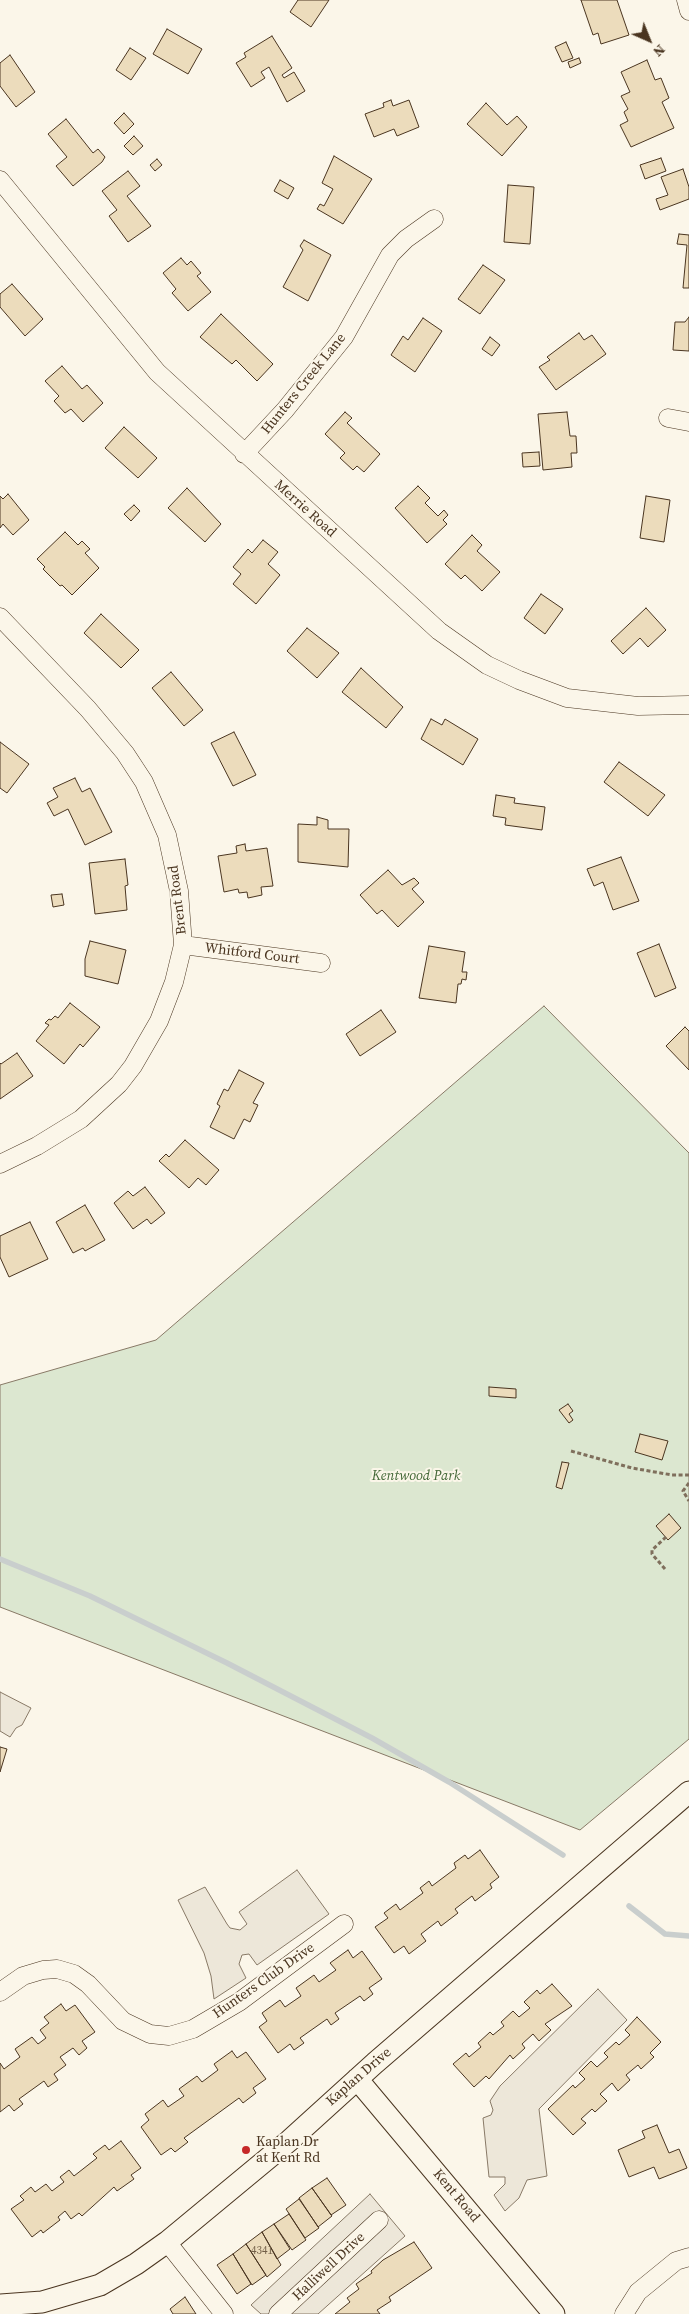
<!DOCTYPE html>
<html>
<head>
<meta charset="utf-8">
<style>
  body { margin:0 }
  #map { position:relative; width:689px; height:2314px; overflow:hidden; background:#fbf6e9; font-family:"Source Serif 4",serif }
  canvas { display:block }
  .north { position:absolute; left:624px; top:15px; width:50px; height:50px; -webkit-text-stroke:4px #fbf6e9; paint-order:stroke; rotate:136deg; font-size:14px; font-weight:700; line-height:20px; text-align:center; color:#4a3520 }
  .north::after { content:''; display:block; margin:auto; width:18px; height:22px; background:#4a3520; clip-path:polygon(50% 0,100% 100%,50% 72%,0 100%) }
</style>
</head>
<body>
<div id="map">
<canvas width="689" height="2314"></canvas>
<div class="north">N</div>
</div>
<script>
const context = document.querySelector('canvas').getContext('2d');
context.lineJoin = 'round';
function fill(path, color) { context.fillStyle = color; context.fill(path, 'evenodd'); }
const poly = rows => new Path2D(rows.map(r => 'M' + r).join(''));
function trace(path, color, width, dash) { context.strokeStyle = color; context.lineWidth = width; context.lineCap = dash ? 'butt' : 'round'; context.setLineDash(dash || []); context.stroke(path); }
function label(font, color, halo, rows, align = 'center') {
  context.font = font + ' "Source Serif 4",serif'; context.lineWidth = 4; context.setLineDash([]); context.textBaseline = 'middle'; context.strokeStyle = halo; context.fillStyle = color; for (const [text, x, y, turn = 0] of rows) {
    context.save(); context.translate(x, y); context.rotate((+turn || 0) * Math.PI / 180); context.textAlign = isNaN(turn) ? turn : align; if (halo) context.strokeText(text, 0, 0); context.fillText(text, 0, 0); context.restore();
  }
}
const green = poly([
  [544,1006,689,1153,689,1739,580,1830,0,1607,0,1385,156,1340,544,1006]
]);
fill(green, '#dce7d0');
trace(green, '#887966', 1);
const parking = poly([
  [0,1692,31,1708,22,1725,16,1728,10,1737,0,1731,0,1692],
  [297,1870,329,1914,257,1965,249,1954,242,1955,239,1964,246,1978,214,1999,211,1976,204,1953,178,1900,205,1887,227,1924,230,1928,240,1930,247,1924,239,1912,297,1870],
  [598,1989,627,2020,539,2109,547,2176,527,2180,519,2198,505,2211,494,2195,505,2184,505,2177,489,2177,483,2118,491,2115,493,2110,490,2101,500,2086,598,1989],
  [370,2194,405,2236,318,2314,261,2314,251,2305,370,2194]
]);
fill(parking, '#ede7d9');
trace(parking, '#887966', 1);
trace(poly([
  [0,1559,90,1596,227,1663,372,1738,449,1782,563,1855],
  [629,1906,665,1934,689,1936]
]), '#c9cecd', 5.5);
const building = poly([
  [298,0,329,0,311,27,290,12,298,0],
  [581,0,617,0,629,35,601,44,598,33,593,35,581,0],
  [167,29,202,49,188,74,153,54,167,29],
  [272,36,292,68,282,75,284,78,294,72,305,91,287,102,269,67,261,72,265,78,251,87,236,63,246,57,244,53,272,36],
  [566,42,573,58,562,62,555,47,566,42],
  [130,48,146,58,131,80,116,70,130,48],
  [10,55,35,92,16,107,0,86,0,63,10,55],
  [579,58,581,63,570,68,568,62,579,58],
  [647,60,655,80,661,78,669,98,662,102,674,128,631,147,620,125,628,121,624,112,628,109,621,96,630,92,621,72,647,60],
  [391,100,393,106,409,100,419,127,397,136,394,129,374,137,365,114,384,107,383,103,391,100],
  [486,103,507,125,517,116,527,127,502,156,467,124,486,103],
  [124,113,134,124,124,134,114,123,124,113],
  [66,119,93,153,98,149,105,157,102,162,73,186,56,166,67,157,48,134,66,119],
  [134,136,143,146,133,155,124,146,134,136],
  [334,156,372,179,343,224,317,209,320,204,324,206,333,189,322,183,334,156],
  [661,158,666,171,645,179,640,165,661,158],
  [157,159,162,165,155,171,150,165,157,159],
  [683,169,689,187,689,199,660,210,656,199,668,195,661,177,683,169],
  [128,171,140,186,127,196,151,226,128,242,109,216,117,210,102,191,128,171],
  [280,180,294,188,288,199,274,191,280,180],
  [508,185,534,187,530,244,504,242,508,185],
  [679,234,689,235,689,288,683,288,687,245,677,244,679,234],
  [304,240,331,255,308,301,283,287,303,250,300,246,304,240],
  [181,258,187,265,191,261,201,273,197,276,211,292,188,311,172,293,176,289,163,273,181,258],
  [483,265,505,280,480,314,458,299,483,265],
  [12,284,43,319,25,336,0,307,0,294,12,284],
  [221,314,273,364,257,381,236,360,232,364,200,337,221,314],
  [689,317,689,351,673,350,675,322,685,322,689,317],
  [423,318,442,331,415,372,391,355,403,336,408,340,423,318],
  [579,333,584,340,592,335,606,354,556,390,539,367,550,360,547,357,579,333],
  [490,337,500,345,492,356,482,349,490,337],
  [62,366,82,389,87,385,103,403,83,422,71,409,65,413,54,401,59,396,45,381,62,366],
  [345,412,352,418,347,423,380,454,364,472,357,466,353,470,340,458,345,453,325,434,345,412],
  [567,412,570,436,576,436,577,453,571,453,572,467,543,470,538,414,567,412],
  [124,427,157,458,138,478,105,448,124,427],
  [539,452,540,466,523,467,522,453,539,452],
  [418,486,430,498,425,503,438,516,444,510,448,515,443,520,447,524,427,543,395,508,418,486],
  [187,488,221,524,205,542,168,508,187,488],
  [8,494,29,520,13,535,3,524,0,528,0,496,3,499,8,494],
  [646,496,670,500,664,542,640,538,646,496],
  [134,505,140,511,131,521,124,514,134,505],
  [65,532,78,545,82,541,90,549,85,553,99,568,72,595,62,585,60,586,43,569,45,567,37,559,65,532],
  [472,535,482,545,477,551,500,572,482,591,465,575,461,579,445,564,472,535],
  [263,540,278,552,268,564,280,575,256,604,233,584,241,574,233,567,248,549,252,553,263,540],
  [541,594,563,609,545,634,524,618,541,594],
  [646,608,666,630,648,647,640,638,623,654,611,641,646,608],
  [101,614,139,650,121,668,84,633,101,614],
  [307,628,339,653,317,678,287,651,307,628],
  [361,668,403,707,386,728,342,692,361,668],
  [171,672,203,710,184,726,152,688,171,672],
  [431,719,442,725,445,719,478,739,463,765,421,739,431,719],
  [234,732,256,775,233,786,211,743,234,732],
  [0,742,29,764,7,793,0,788,0,742],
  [619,762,665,795,648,816,604,782,619,762],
  [75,778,82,792,90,788,112,832,85,845,68,809,54,816,47,803,58,797,53,788,75,778],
  [496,795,515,798,514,803,545,807,542,830,505,825,506,818,493,816,496,795],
  [317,817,328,820,328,829,349,829,348,867,298,862,298,824,317,825,317,817],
  [245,844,246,851,267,848,273,886,261,887,262,895,248,898,247,892,239,893,238,889,224,892,218,856,237,853,236,846,245,844],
  [621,857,639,901,613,910,603,882,594,886,587,869,621,857],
  [125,859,128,885,125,886,127,910,95,914,89,863,125,859],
  [388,870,402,885,414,878,419,883,412,889,424,902,398,927,382,910,377,914,360,895,388,870],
  [62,894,64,905,53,907,51,895,62,894],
  [90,941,126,950,118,984,85,976,85,959,90,941],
  [659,944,676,988,655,997,637,953,659,944],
  [429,946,465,952,462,972,467,972,466,980,462,979,461,984,458,984,456,1003,419,998,429,946],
  [70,1003,100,1027,83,1047,80,1044,64,1064,36,1041,49,1025,45,1023,49,1019,51,1020,55,1016,58,1018,70,1003],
  [381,1010,396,1032,360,1056,346,1034,381,1010],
  [685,1027,689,1031,689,1070,666,1046,685,1027],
  [17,1053,33,1076,0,1099,0,1063,1,1064,17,1053],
  [239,1070,264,1083,253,1103,258,1105,250,1122,244,1119,234,1139,210,1127,220,1106,217,1104,224,1089,228,1091,239,1070],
  [185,1140,219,1170,206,1185,198,1178,189,1188,159,1161,166,1154,169,1157,185,1140],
  [145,1187,165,1213,151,1224,147,1219,133,1229,114,1203,128,1191,133,1196,145,1187],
  [85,1205,105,1240,85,1251,83,1248,73,1253,56,1222,85,1205],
  [30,1222,48,1259,9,1277,0,1257,0,1236,30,1222],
  [489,1387,516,1389,516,1398,489,1396,489,1387],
  [568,1404,573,1411,569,1414,573,1420,569,1423,559,1410,568,1404],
  [640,1434,668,1441,662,1460,635,1452,640,1434],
  [562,1462,569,1463,562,1489,556,1487,562,1462],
  [669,1514,681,1528,668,1540,656,1526,669,1514],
  [0,1747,7,1749,0,1772,0,1747],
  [480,1850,499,1877,490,1884,492,1888,475,1901,472,1896,455,1909,458,1913,441,1926,438,1921,421,1934,426,1941,409,1954,404,1946,394,1953,375,1927,388,1918,384,1913,396,1904,400,1910,423,1893,420,1888,429,1881,432,1886,456,1868,454,1863,465,1855,468,1859,480,1850],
  [348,1950,353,1958,362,1951,382,1979,369,1988,373,1994,364,2001,360,1996,335,2013,339,2019,331,2025,327,2019,300,2038,304,2043,294,2050,290,2044,278,2053,259,2027,267,2021,262,2013,280,2000,285,2007,301,1996,296,1988,314,1975,319,1982,336,1970,330,1963,348,1950],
  [552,1984,572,2006,545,2024,551,2030,539,2041,533,2034,522,2044,525,2048,513,2059,510,2055,489,2079,486,2076,474,2087,453,2064,466,2053,469,2057,481,2047,478,2043,490,2032,493,2035,504,2026,501,2022,513,2011,519,2017,530,2008,524,2002,537,1990,540,1994,552,1984],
  [61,2004,66,2011,75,2005,95,2032,82,2041,87,2048,79,2055,73,2048,60,2057,66,2065,54,2074,58,2080,48,2087,44,2081,19,2099,23,2104,14,2111,9,2105,0,2112,0,2063,4,2069,20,2057,15,2049,32,2037,38,2044,46,2038,40,2030,49,2023,44,2017,61,2004],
  [637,2017,661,2042,650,2053,654,2057,641,2069,638,2065,626,2075,630,2080,618,2091,612,2083,600,2094,607,2101,595,2112,592,2109,581,2119,586,2123,573,2135,548,2109,573,2085,575,2088,585,2079,579,2073,591,2061,597,2067,608,2057,604,2053,616,2042,619,2045,630,2035,625,2030,637,2017],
  [232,2051,237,2058,246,2052,266,2079,253,2088,256,2093,243,2103,239,2098,184,2138,188,2142,175,2152,171,2148,161,2155,141,2127,149,2120,145,2114,163,2100,168,2107,184,2096,179,2089,197,2076,202,2082,218,2070,214,2064,232,2051],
  [657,2125,669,2153,679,2149,687,2168,659,2179,654,2167,629,2177,618,2150,645,2138,642,2131,657,2125],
  [121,2141,141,2168,131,2175,134,2179,117,2191,114,2187,82,2216,79,2213,71,2219,65,2211,58,2217,60,2220,43,2233,41,2230,32,2237,11,2209,24,2200,20,2196,31,2187,35,2192,46,2184,52,2191,64,2182,60,2177,69,2170,74,2176,97,2158,93,2154,105,2145,109,2150,121,2141],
  [327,2178,346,2205,331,2215,312,2188,327,2178],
  [312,2188,332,2216,318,2227,299,2198,312,2188],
  [299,2199,319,2228,305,2238,286,2209,299,2199],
  [289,2214,306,2240,292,2250,274,2224,289,2214],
  [274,2224,290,2249,277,2259,262,2232,274,2224],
  [262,2232,281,2265,267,2277,246,2244,262,2232],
  [414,2242,432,2268,389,2297,391,2301,377,2310,380,2314,335,2314,350,2302,347,2298,359,2289,356,2284,372,2273,371,2271,383,2260,414,2242],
  [246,2244,266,2275,252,2285,233,2254,246,2244],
  [233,2254,251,2284,237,2294,217,2265,233,2254],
  [185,2297,196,2314,173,2314,170,2309,185,2297]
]);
fill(building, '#ecdcbc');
trace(building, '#4a3520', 1);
const minor = poly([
  [686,0,689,11],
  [0,180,157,372,439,631,487,665,519,680,567,698,638,706,689,705],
  [668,418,689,422],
  [244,454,285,410,344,337,390,255,406,239,434,219],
  [0,617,88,709,125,753,144,782,167,835,179,891,183,945,174,982,159,1021,133,1066,119,1084,81,1119,37,1146,0,1164],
  [183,945,321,963],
  [0,1992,23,1976,43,1970,57,1969,74,1974,88,1984,123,2021,150,2034,169,2036,193,2029,239,2002,344,1924],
  [167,2242,224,2314],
  [278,2314,379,2220],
  [624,2314,638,2292,676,2261,689,2257]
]);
const tertiary = poly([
  [357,2079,554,2314],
  [0,2305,42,2302,100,2285,136,2264,167,2242,289,2141,375,2063,689,1792]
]);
trace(minor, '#4a3520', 19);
trace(tertiary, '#4a3520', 23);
trace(poly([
  [571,1451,632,1468,672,1475,689,1475],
  [689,1483,683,1491,689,1501],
  [665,1569,652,1554,652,1550,666,1537]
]), '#7f6f5c', 3, [4, 2.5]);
trace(minor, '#fbf6e9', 18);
trace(tertiary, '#fbf6e9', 21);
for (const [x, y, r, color] of [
  [246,2150,5,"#c62828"]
]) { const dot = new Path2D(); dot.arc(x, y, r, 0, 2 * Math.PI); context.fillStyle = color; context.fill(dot); trace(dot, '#fbf6e9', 2); }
label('11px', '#725f47', null, [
  ["4341",262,2251]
]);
label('14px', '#4a3520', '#fbf6e9', [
  ["Hunters Creek Lane",304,384,-51],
  ["Merrie Road",305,509,42],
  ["Brent Road",178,900,-97],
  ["Whitford Court",252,954,7],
  ["Hunters Club Drive",264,1981,-35],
  ["Kaplan Drive",359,2077,-41],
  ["Kent Road",456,2196,50],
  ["Halliwell Drive",329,2267,-43]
]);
label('italic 14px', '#436837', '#fbf6e9', [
  ["Kentwood Park",416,1476]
]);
label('14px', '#4a3520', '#fbf6e9', [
  ["Kaplan Dr",256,2142],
  ["at Kent Rd",256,2158]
], 'left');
</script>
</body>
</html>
